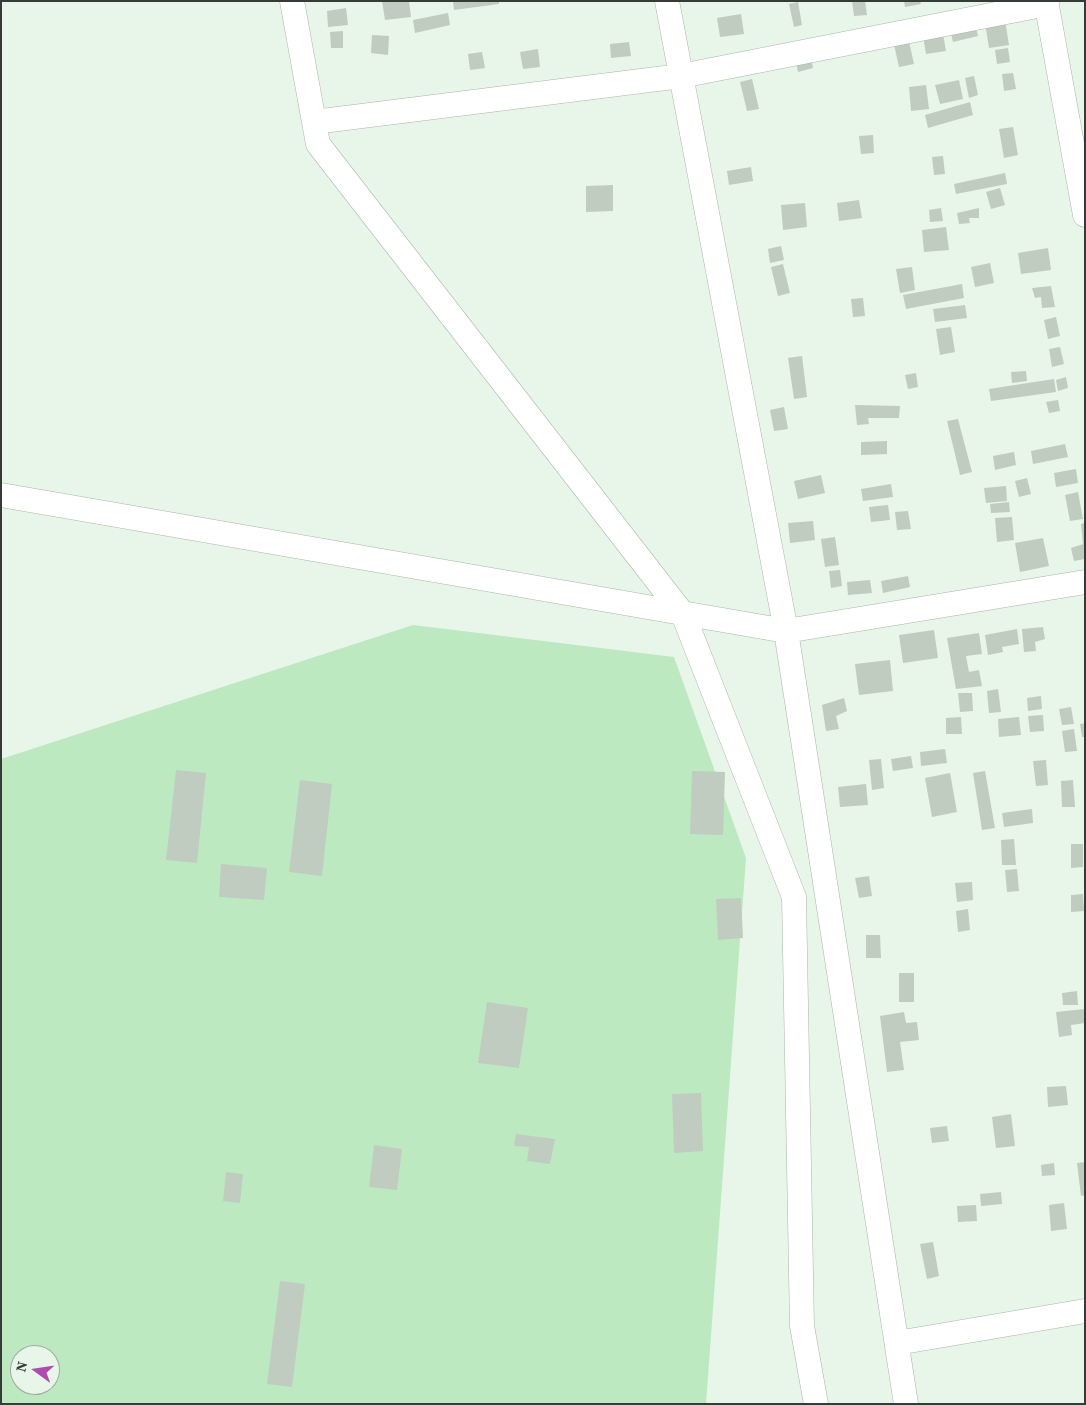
<!DOCTYPE html>
<html>
<head>
<meta charset="utf-8">
<style>
  body { margin:0 }
  #map { position:relative; width:1086px; height:1405px; overflow:hidden; background:#e8f5e9; font-family:"Source Serif 4",serif }
  canvas { display:block }
  .frame { position:absolute; inset:0; border:2px solid #363b37; pointer-events:none }
  .north { position:absolute; left:10px; top:1345px; width:50px; height:50px; box-sizing:border-box; background:#e8f5e9; border:1px solid #a1aba2; border-radius:50%; rotate:284deg; font-size:14px; font-weight:700; line-height:20px; text-align:center; color:#363b37 }
  .north::after { content:''; display:block; margin:auto; width:18px; height:22px; background:#af4bb1; clip-path:polygon(50% 0,100% 100%,50% 72%,0 100%) }
</style>
</head>
<body>
<div id="map">
<canvas width="1086" height="1405"></canvas>
<div class="frame"></div>
<div class="north">N</div>
</div>
<script>
const context = document.querySelector('canvas').getContext('2d');
context.lineJoin = 'round';
function fill(path, color) { context.fillStyle = color; context.fill(path, 'evenodd'); }
const poly = rows => new Path2D(rows.map(r => 'M' + r).join(''));
function trace(path, color, width, dash) { context.strokeStyle = color; context.lineWidth = width; context.lineCap = dash ? 'butt' : 'round'; context.setLineDash(dash || []); context.stroke(path); }
fill(poly([
  [413,625,674,657,746,858,706,1404,1,1404,1,759],
  [20,1355,50,1355,50,1385,20,1385]
]), '#bde9c0');
fill(poly([
  [382,1,409,1,411,17,385,20],
  [453,1,499,1,499,4,454,10],
  [852,1,865,1,867,15,854,16],
  [904,1,920,1,921,4,905,7],
  [798,2,802,25,794,27,789,4],
  [346,8,348,25,328,27,327,11],
  [448,13,450,25,415,33,413,20],
  [741,14,744,34,720,37,717,18],
  [1005,20,1009,45,989,48,985,23],
  [975,24,978,36,953,42,950,29],
  [343,31,343,48,331,48,330,32],
  [943,34,946,51,926,54,923,36],
  [372,35,389,36,388,55,371,53],
  [908,37,914,64,899,67,893,40],
  [629,42,631,56,611,58,610,44],
  [1008,48,1010,62,997,64,995,50],
  [538,49,540,67,523,69,520,52],
  [482,52,485,68,470,70,468,54],
  [810,54,813,68,798,72,795,58],
  [1013,73,1016,89,1004,91,1002,74],
  [974,76,978,95,969,98,965,78],
  [752,79,759,109,747,111,740,82],
  [959,80,963,99,940,104,935,85],
  [926,85,929,109,911,111,909,87],
  [970,102,973,115,928,128,925,115],
  [1013,127,1018,155,1004,158,999,129],
  [873,135,874,153,861,154,859,136],
  [943,156,945,174,934,175,932,157],
  [751,167,753,181,729,185,727,171],
  [1005,173,1007,184,956,194,954,184],
  [613,185,613,211,586,212,586,186],
  [1000,188,1005,205,991,209,986,192],
  [859,200,862,218,839,221,837,203],
  [805,203,807,227,783,230,781,205],
  [941,208,943,221,930,222,929,210],
  [979,208,979,218,969,218,970,223,959,224,957,213],
  [946,227,949,250,924,252,922,230],
  [781,246,784,260,770,263,768,249],
  [1048,248,1051,270,1021,274,1018,253],
  [990,263,994,283,975,287,971,267],
  [783,264,790,293,778,296,771,267],
  [912,267,915,290,900,293,896,269],
  [962,284,964,298,906,309,903,295],
  [1051,286,1055,307,1042,308,1041,297,1035,298,1032,288],
  [863,298,865,316,853,317,851,299],
  [965,305,967,318,935,322,933,309],
  [1056,317,1060,336,1048,339,1044,320],
  [951,327,955,352,940,355,936,329],
  [1060,347,1064,364,1052,367,1049,349],
  [802,356,807,397,794,399,788,358],
  [1026,371,1027,381,1012,383,1011,372],
  [916,373,918,387,908,389,905,375],
  [1066,377,1068,388,1058,391,1056,380],
  [1054,379,1056,392,991,401,989,389],
  [1058,400,1060,411,1049,413,1046,402],
  [855,405,900,406,899,418,868,418,869,424,857,425],
  [784,407,788,429,774,431,770,410],
  [958,419,972,472,960,475,947,421],
  [887,441,887,454,861,455,861,442],
  [1065,444,1068,457,1033,464,1031,451],
  [1014,452,1016,465,995,470,993,456],
  [1076,469,1078,483,1056,487,1054,473],
  [821,475,825,493,798,499,794,481],
  [1027,478,1031,494,1019,497,1015,481],
  [891,484,893,497,863,501,861,489],
  [1006,486,1007,501,986,503,984,488],
  [1078,492,1083,519,1070,521,1065,495],
  [1009,502,1010,512,991,513,990,504],
  [888,505,890,520,871,522,869,507],
  [908,511,911,529,897,530,895,512],
  [1012,517,1014,540,997,542,995,518],
  [813,521,815,540,790,543,788,523],
  [1085,523,1085,559,1074,561,1071,548,1083,544,1081,524],
  [835,537,839,565,825,567,821,539],
  [1043,538,1049,566,1020,572,1015,543],
  [840,570,842,586,831,588,829,571],
  [908,576,910,587,883,593,881,581],
  [870,580,872,593,848,595,847,582],
  [1043,627,1045,639,1035,642,1036,651,1024,652,1022,629],
  [1017,629,1019,644,1002,647,1003,652,988,655,985,635],
  [934,630,938,658,903,663,899,635],
  [979,633,982,654,966,656,969,672,979,670,982,686,956,689,947,638],
  [890,660,893,691,859,695,855,664],
  [998,689,1001,712,989,713,987,691],
  [958,693,972,693,973,711,960,712],
  [1041,696,1042,709,1028,711,1027,698],
  [844,698,847,711,836,716,839,729,826,731,822,705],
  [1071,707,1074,724,1062,725,1059,709],
  [1043,715,1044,731,1030,732,1028,716],
  [961,717,962,734,946,734,946,718],
  [1019,717,1021,735,999,737,998,719],
  [1085,723,1085,737,1082,737,1080,724],
  [1074,729,1077,751,1065,752,1062,731],
  [945,749,947,763,921,766,920,752],
  [911,756,913,768,893,771,891,759],
  [881,759,884,788,872,790,869,760],
  [1046,760,1048,785,1036,786,1033,761],
  [176,770,206,773,197,863,166,860],
  [692,771,725,772,723,835,690,834],
  [985,771,995,828,982,830,973,773],
  [950,773,957,812,932,817,925,778],
  [300,780,332,784,322,876,289,872],
  [1073,780,1075,807,1062,807,1061,781],
  [866,784,868,805,840,807,838,787],
  [1032,809,1033,823,1004,827,1002,813],
  [1014,839,1016,865,1002,865,1001,840],
  [1071,844,1083,844,1083,867,1071,868],
  [221,864,267,868,264,900,219,897],
  [1017,869,1019,891,1007,892,1005,870],
  [869,876,872,896,859,898,855,878],
  [972,882,973,900,957,902,955,883],
  [1083,894,1084,911,1071,912,1071,895],
  [741,898,743,938,718,940,716,899],
  [968,909,970,930,958,932,956,911],
  [866,935,880,935,881,958,866,958],
  [899,973,914,973,914,1002,899,1002],
  [1077,991,1078,1005,1063,1005,1062,993],
  [487,1002,528,1008,519,1068,478,1063],
  [1085,1009,1085,1023,1071,1025,1072,1035,1059,1037,1056,1012],
  [904,1012,906,1023,917,1022,919,1040,900,1042,904,1070,887,1072,880,1016],
  [1066,1086,1068,1105,1048,1107,1047,1087],
  [701,1093,703,1151,674,1153,672,1094],
  [1011,1114,1015,1146,996,1148,992,1117],
  [947,1126,949,1141,932,1143,930,1128],
  [516,1134,555,1139,550,1164,527,1161,529,1147,514,1146],
  [374,1145,402,1149,397,1190,369,1187],
  [1085,1162,1085,1195,1081,1196,1077,1163],
  [1054,1163,1055,1175,1042,1176,1041,1165],
  [226,1172,243,1174,240,1203,223,1201],
  [1001,1192,1002,1204,981,1206,980,1194],
  [1064,1203,1067,1229,1051,1231,1049,1205],
  [976,1205,977,1221,958,1222,957,1206],
  [933,1242,939,1276,927,1279,920,1244],
  [280,1281,305,1284,292,1387,267,1384]
]), '#c0ccc0');
const street = poly([
  [292,1,318,144,683,614,794,897,802,1326,816,1404],
  [667,1,786,631,906,1404],
  [1046,1,1085,215],
  [314,122,681,76,1047,4],
  [1,495,786,631,1085,582],
  [897,1343,1085,1311]
]);
trace(street, '#aab6aa', 25);
trace(street, '#fff', 24);
</script>
</body>
</html>
